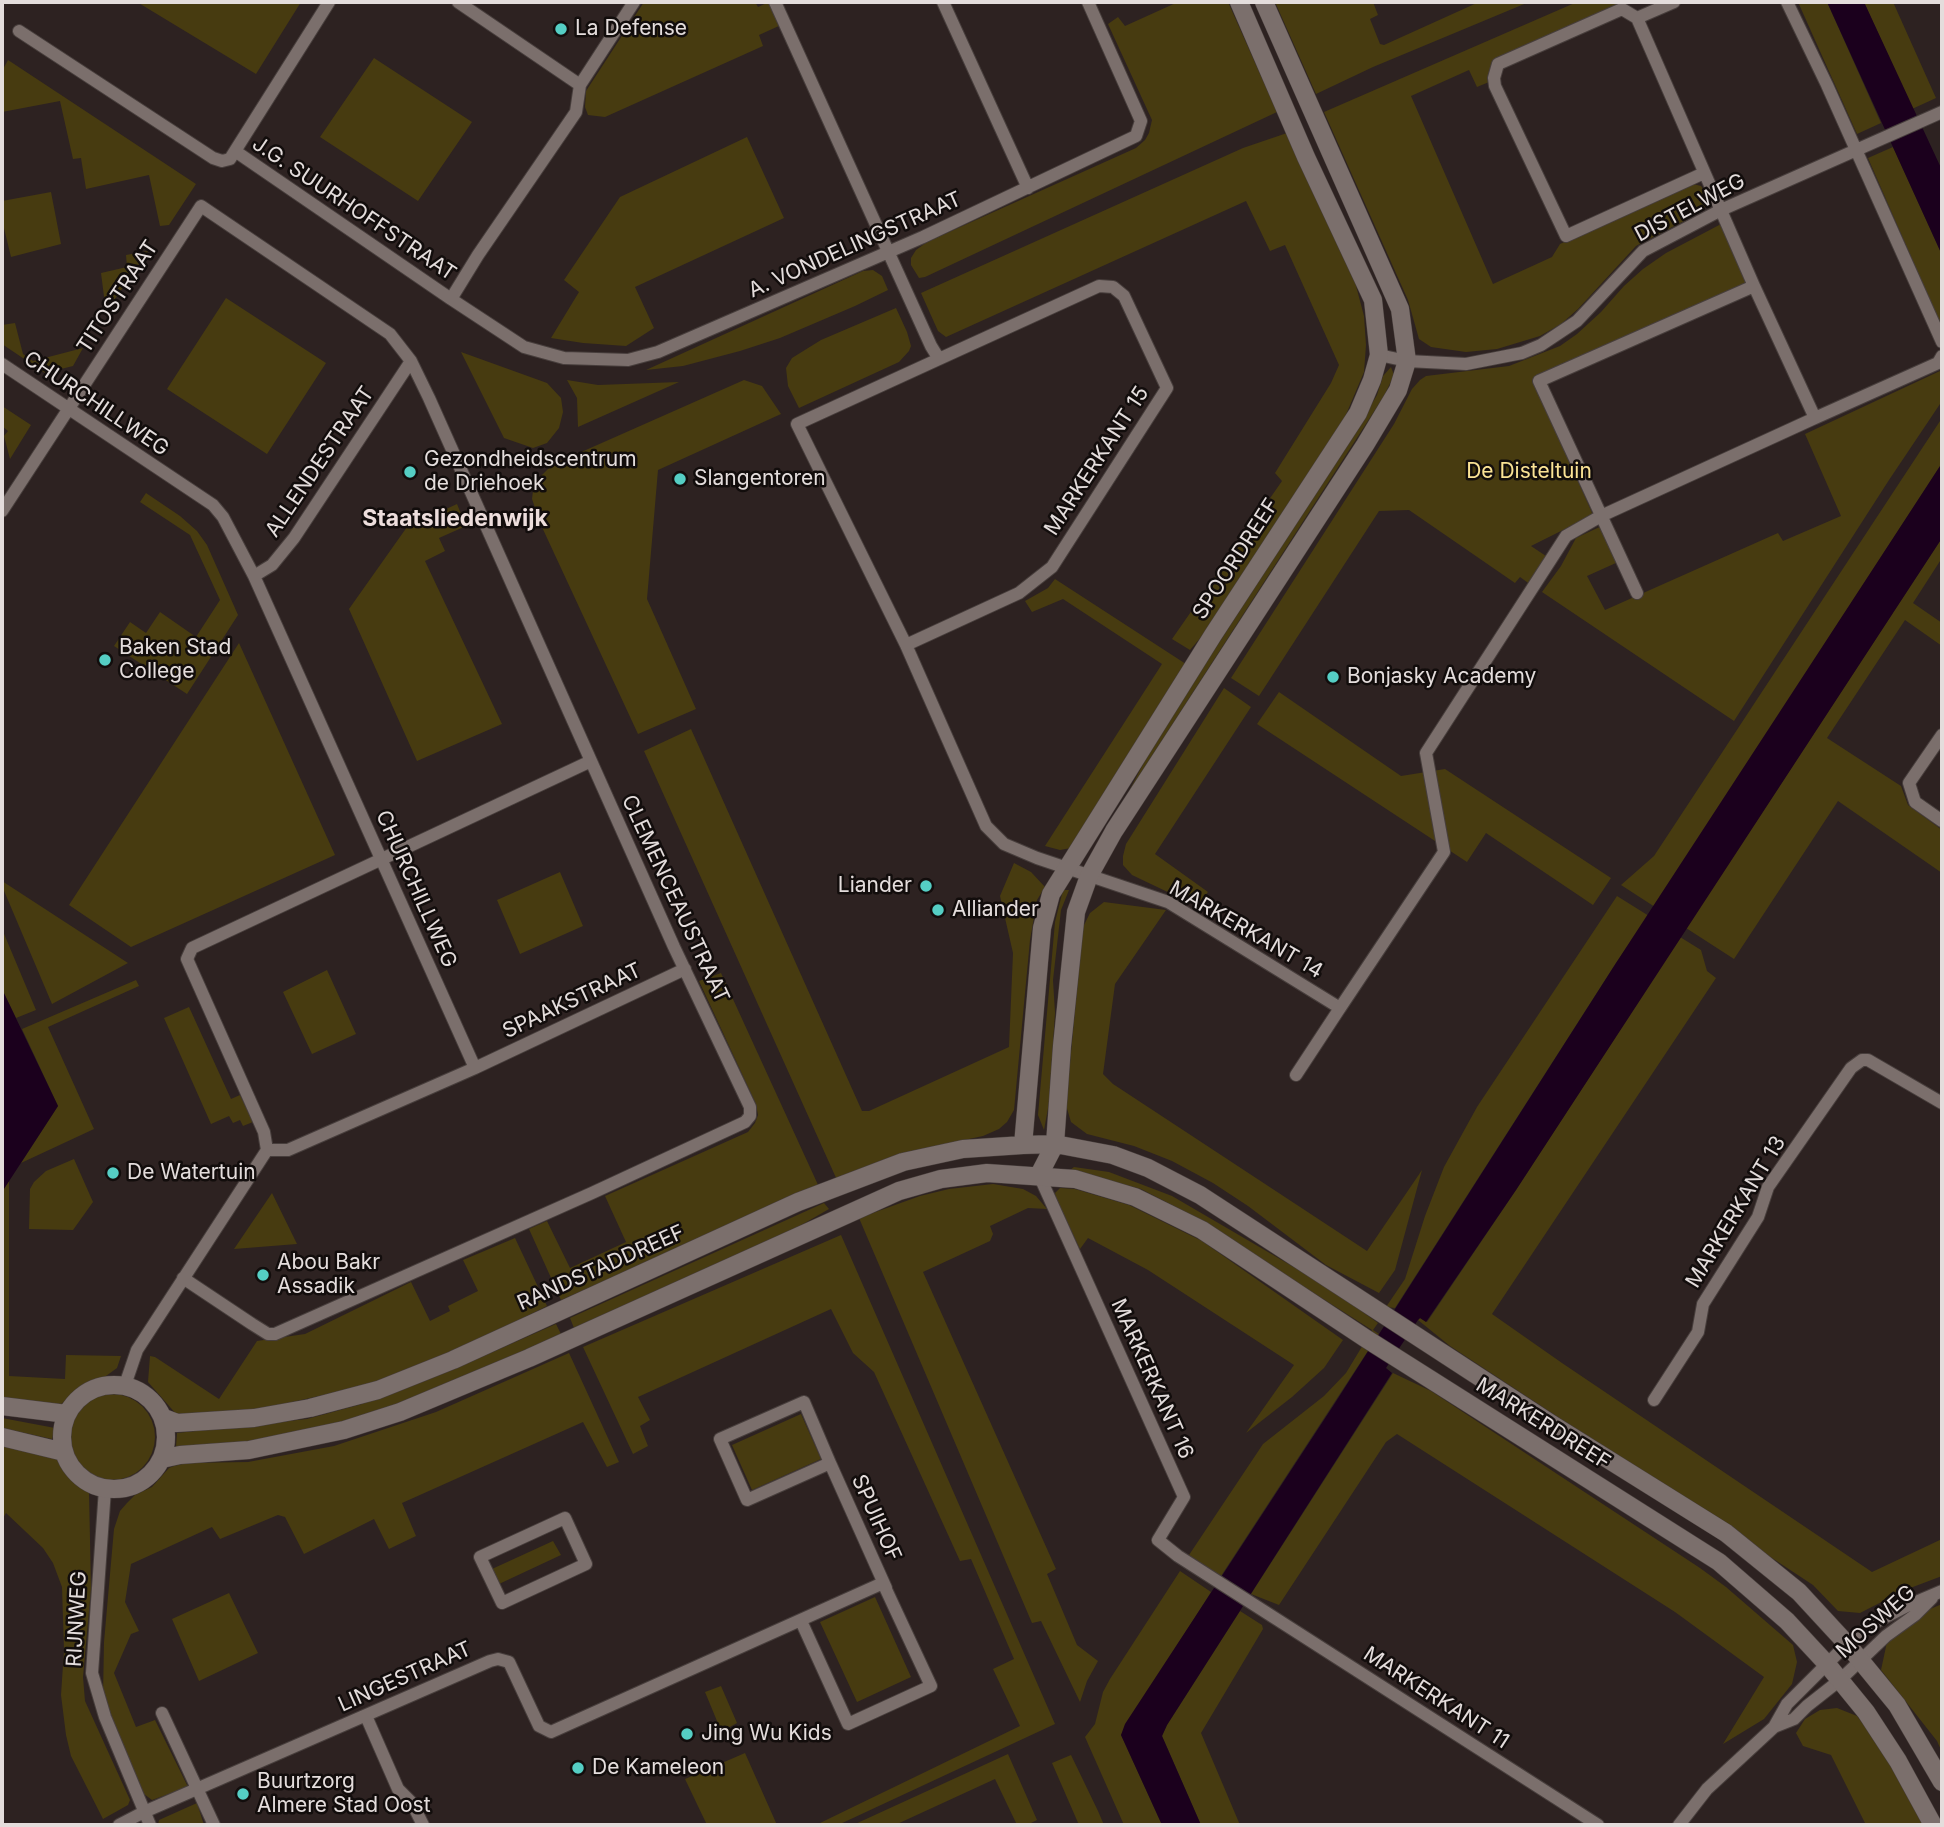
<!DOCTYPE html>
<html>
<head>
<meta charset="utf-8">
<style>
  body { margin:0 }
  #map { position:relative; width:1944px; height:1827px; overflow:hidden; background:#2d2221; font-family:Inter,sans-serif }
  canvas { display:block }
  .frame { position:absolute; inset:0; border:4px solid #e4dddc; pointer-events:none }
</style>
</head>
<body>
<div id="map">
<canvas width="1944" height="1827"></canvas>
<div class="frame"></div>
</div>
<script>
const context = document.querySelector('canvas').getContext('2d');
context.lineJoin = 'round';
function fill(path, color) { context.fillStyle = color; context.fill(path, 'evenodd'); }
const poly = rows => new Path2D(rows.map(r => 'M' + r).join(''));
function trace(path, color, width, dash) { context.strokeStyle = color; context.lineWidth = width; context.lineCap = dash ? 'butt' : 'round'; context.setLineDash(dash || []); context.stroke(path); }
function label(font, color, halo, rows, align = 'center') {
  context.font = font + ' Inter,sans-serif'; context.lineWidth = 5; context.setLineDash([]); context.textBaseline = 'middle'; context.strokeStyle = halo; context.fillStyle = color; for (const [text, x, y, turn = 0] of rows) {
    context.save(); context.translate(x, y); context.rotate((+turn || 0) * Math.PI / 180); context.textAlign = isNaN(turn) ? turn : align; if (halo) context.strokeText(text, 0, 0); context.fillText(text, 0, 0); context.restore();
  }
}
fill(poly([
  [137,2,301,2,256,74],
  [644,2,755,2,758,7,769,2,781,25,759,35,763,46,605,117,588,115,585,107,586,91],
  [1178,2,1228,2,1277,112,925,277,919,278,911,265,911,258,916,250,927,242,1136,148,1145,140,1149,133,1152,120,1108,24,1118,17,1125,26],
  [1275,2,1373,2,1378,15,1370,19,1380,44,1384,45,1479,2,1529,2,1373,67,1316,94],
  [1577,2,1623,2,1518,48,1489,82,1477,87,1469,70,1411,96,1493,284,1552,257,1560,244,1693,184,1701,186,1707,195,1707,203,1704,208,1684,221,1636,246,1578,309,1561,324,1540,336,1497,349,1466,352,1431,347,1419,339,1408,300,1324,112],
  [1798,2,1827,2,1881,123,1857,134],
  [1864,2,1893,2,1936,98,1912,109],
  [374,58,472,122,418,201,320,137],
  [8,60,196,184,169,225,160,226,149,175,86,189,81,158,73,159,60,101,2,112,2,71],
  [1287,133,1355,282,1364,316,1366,345,1364,372,1345,417,1207,630,1190,650,1172,639,1282,481,1275,473,1331,383,1339,365,1285,245,1270,251,1246,201,946,337,938,331,921,293,1243,148],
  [747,137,784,218,635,287,654,328,626,346,583,343,551,338,579,292,564,280,620,197],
  [1893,147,1942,255,1942,328,1868,158],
  [51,192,61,244,11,257,2,220,2,201],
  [1723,223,1749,282,1533,380,1593,515,1531,546,1549,558,1531,585,1520,577,1515,583,1409,510,1379,511,1259,696,1231,678,1394,424,1412,389,1420,380,1426,376,1509,366,1560,346,1577,334,1601,312,1624,286,1643,269,1666,253],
  [148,251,106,312,101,273,127,267,126,255],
  [873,270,882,276,888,290,855,306,780,338,740,351,683,366,646,370,863,271],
  [226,298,326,363,267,454,167,389],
  [896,308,907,332,911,346,909,351,899,362,799,408,788,386,786,368,792,358,821,340],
  [15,323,23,354,33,361,83,348,73,366,45,373,2,344,2,325],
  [461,352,547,383,561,398,563,412,559,428,547,443,533,448,504,438],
  [1391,367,1394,375,1384,396,1128,793,1153,745,1355,432,1377,395,1383,376],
  [1940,371,1942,374,1942,401,1889,480,1734,721,1542,592,1561,566,1576,538,1606,524,1615,529,1627,558,1587,576,1605,610,1778,533,1783,541,1841,516,1805,434],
  [567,380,598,385,679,382,578,427,577,398],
  [744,380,762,386,781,414,658,470,647,599,696,709,638,734,541,525,532,499,534,483,552,465],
  [2,406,31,425,10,459,4,436,8,431,2,426],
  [1942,418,1942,463,1655,907,1621,885,1654,856],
  [146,493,180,516,197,531,207,545,238,615,187,694,114,646,130,622,146,633,160,612,196,637,220,600,190,535,140,502],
  [457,504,466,526,439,538,445,551,425,561,502,724,417,761,349,609,407,527],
  [1942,538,1942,558,1913,603,1942,623,1942,646,1905,620,1827,738,1901,786,1908,805,1942,830,1942,873,1838,801,1734,959,1686,928],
  [1055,579,1189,666,1071,848,1060,850,1045,846,1162,664,1063,599,1032,612,1025,601,1048,588],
  [239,643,335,855,131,947,69,905],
  [1224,688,1251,707,1155,854,1208,892,1197,906,1132,875,1123,865,1123,856,1126,844],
  [1279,692,1401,776,1445,769,1611,878,1593,905,1486,833,1467,862,1257,724],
  [691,729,862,1111,869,1111,1009,1047,1013,953,1000,896,1014,863,1031,872,1045,887,1037,900,1030,940,1014,1110,1007,1122,999,1129,983,1136,912,1151,837,1180,644,751],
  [560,872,583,926,520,954,497,900],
  [2,881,128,963,52,1004,2,886],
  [1063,890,1069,890,1061,910,1053,980,1055,1013,1049,1103,1044,1130,1038,1115,1055,922],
  [1617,896,1649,916,1616,963,1395,1308,1386,1307,1405,1279,1425,1216,1444,1167,1477,1107],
  [1104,902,1166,910,1115,984,1103,1074,1113,1084,1367,1251,1422,1170,1395,1270,1379,1293,1326,1265,1248,1206,1213,1183,1172,1161,1134,1146,1087,1134,1071,1122,1066,1105,1083,927,1090,913],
  [2,929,36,1010,16,1018,2,989],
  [1680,937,1701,950,1707,971,1716,978,1492,1314,1562,1363,1872,1572,1942,1539,1942,1576,1905,1590,1860,1613,1838,1611,1813,1585,1450,1346,1418,1320,1420,1318,1427,1322,1516,1190],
  [327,970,356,1034,312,1054,283,992],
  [721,973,819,1187,561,1300,529,1229,547,1221,570,1268,626,1242,605,1196,748,1132,755,1123,758,1115,756,1104,699,981],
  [136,980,139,986,48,1027,94,1129,21,1163,58,1106,22,1029],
  [189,1007,231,1099,240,1095,253,1122,243,1126,240,1120,233,1123,229,1116,211,1124,164,1018],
  [74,1159,93,1202,73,1230,29,1229,30,1189,34,1182,46,1171],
  [1074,1167,1109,1172,1172,1196,1328,1287,1378,1323,1373,1330,1379,1334,1221,1576,1189,1555,1263,1444,1324,1396,1346,1373,1372,1330,1191,1215,1141,1189,1070,1170],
  [9,1180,9,1376,65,1379,66,1355,121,1356,117,1368,106,1376,84,1384,59,1406,2,1400,2,1192],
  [993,1184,1023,1189,1036,1196,1047,1209,1028,1208,990,1226,993,1234,990,1241,923,1272,1056,1569,1047,1574,1077,1645,1098,1661,1087,1681,1080,1702,1041,1621,1032,1623,859,1218,920,1196,949,1189],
  [1060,1188,1075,1189,1129,1205,1202,1241,1343,1340,1324,1368,1292,1397,1246,1433,1294,1365,1148,1270,1088,1238,1080,1249,1056,1198,1055,1193],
  [272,1193,297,1244,234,1249],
  [824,1203,829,1209,772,1242,574,1328,570,1318],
  [841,1235,1055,1724,838,1825,821,1825,820,1823,1020,1726,993,1669,1014,1659,971,1559,960,1561,874,1372,853,1353,831,1309,638,1397,650,1420,640,1426,648,1446,633,1454,583,1347],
  [515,1238,547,1306,449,1355,368,1385,261,1409,189,1416,177,1415,148,1382,150,1356,155,1357,219,1399,257,1341,305,1334,411,1282,430,1321,450,1311,448,1306,478,1291,463,1260],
  [556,1324,561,1334,441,1390,313,1432,258,1441,176,1447,177,1433,307,1419,362,1404,470,1362],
  [569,1353,619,1462,607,1467,583,1422,402,1503,416,1536,389,1549,374,1519,304,1554,285,1517,278,1515,220,1539,212,1527,131,1564,125,1602,139,1631,131,1634,114,1673,136,1727,155,1720,188,1787,152,1800,144,1794,103,1696,104,1642,114,1529,120,1511,127,1503,135,1495,152,1487,169,1468,174,1466,186,1463,248,1462,334,1446,436,1412],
  [1393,1373,1431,1391,1700,1568,1726,1587,1793,1645,1797,1662,1792,1684,1764,1719,1723,1744,1764,1677,1675,1612,1397,1434,1386,1442,1279,1605,1251,1594],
  '69 1437a43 43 0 1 1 86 0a43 43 0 1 1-86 0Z',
  [801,1414,821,1459,752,1490,732,1445],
  [2,1418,55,1428,52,1439,2,1428],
  [2,1445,55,1456,72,1479,89,1491,91,1589,83,1677,85,1701,130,1800,128,1805,103,1819,71,1756,66,1735,61,1695,64,1650,62,1587,53,1563,43,1548,6,1513,2,1520],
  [553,1541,561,1555,499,1584,492,1569],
  [1180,1571,1211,1592,1121,1735,1162,1825,1124,1825,1085,1737,1095,1724,1103,1692,1110,1679],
  [229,1593,258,1653,199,1681,172,1619],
  [875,1597,911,1677,857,1702,820,1622],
  [1942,1604,1942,1752,1937,1741,1881,1670,1887,1642,1928,1610],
  [1240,1611,1262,1625,1263,1629,1201,1733,1240,1825,1201,1825,1162,1736,1167,1725],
  [721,1686,737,1723,719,1733,714,1723,717,1721,705,1692],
  [1837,1708,1857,1716,1892,1761,1923,1825,1866,1825,1831,1755,1803,1746,1796,1733,1805,1719,1820,1710],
  [745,1753,777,1825,707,1825,685,1779],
  [1008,1754,1037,1820,1027,1825,1017,1825,995,1779,895,1825,853,1825],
  [1071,1755,1098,1811,1104,1825,1079,1825,1052,1763],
  [197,1803,204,1825,158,1825,159,1820]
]), '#473b10');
fill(poly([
  [1827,2,1864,2,1942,170,1942,255],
  [1942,463,1942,538,1516,1190,1426,1322,1420,1318,1418,1320,1386,1368,1392,1373,1167,1725,1162,1736,1201,1825,1162,1825,1121,1735,1125,1724,1335,1403,1616,963],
  [2,989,58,1106,2,1192]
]), '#1b001d');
const street = poly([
  [458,2,580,85,634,2],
  [775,2,931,346,939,359,797,424,906,645,986,826,1004,844,1037,858,1168,902,1340,1008,1296,1075],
  [943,2,1028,188],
  [1674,2,1637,18,1622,9,1498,64,1494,78,1495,86,1566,236,1704,173],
  [1787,2,1827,85,1942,342],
  [19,31,213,158,222,161,230,159,235,151,329,2],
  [235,151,451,299,478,255,576,112,580,85],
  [451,299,524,347,564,358,628,360,658,352,923,237,1136,136,1141,121,1088,2],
  [1379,355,1407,361,1466,364,1522,353,1541,345,1577,321,1643,251,1721,210,1942,112],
  [2,364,213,505,223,517,254,576,475,1068,288,1150,267,1150,137,1350,125,1385],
  [1815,418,1938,363,1942,356],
  [2,511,201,206,390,334,411,361,429,398,674,947,750,1107,750,1116,745,1122,592,1193,275,1334,268,1334,252,1324,183,1278],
  [254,576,272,565,294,538,411,361],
  [1637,593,1539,381,1754,286],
  [906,645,1019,593,1052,567,1167,388,1124,296,1113,287,1099,286,939,359],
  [1942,735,1909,783,1915,802,1942,821],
  [1340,1008,1444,852,1426,753,1566,536,1601,516,1815,418,1754,286,1637,18],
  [475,1068,685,969],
  [267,1150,264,1132,187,959,192,948,591,761],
  [1039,1175,1184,1497,1158,1540,1178,1556,1598,1825],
  [1654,1400,1698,1332,1703,1304,1758,1217,1768,1187,1851,1068,1862,1060,1868,1060,1942,1103],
  [804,1402,830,1463,747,1500,720,1439,804,1402],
  [830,1463,886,1588],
  [105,1489,92,1673,105,1717,150,1825],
  [565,1518,586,1564,502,1603,480,1557,565,1518],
  [162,1713,214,1825],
  [366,1716,398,1789,412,1803,423,1825],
  [1774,1727,1794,1719,1807,1706,1840,1680,1886,1636,1915,1615,1932,1598],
  [119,1825,144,1812,490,1661,498,1659,509,1662,539,1726,551,1732,883,1583,931,1686,848,1724,801,1621],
  [1679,1825,1707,1789,1774,1727,1787,1704,1847,1644,1878,1621,1909,1605,1942,1591]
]);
const secondary = poly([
  [1023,1145,1042,928,1051,894,1213,635,1358,413,1372,380,1379,355,1373,300,1306,157,1239,2],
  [1039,1175,1055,1144,1062,1046,1076,912,1089,876,1114,831,1365,445,1398,390,1407,361,1400,309,1264,2],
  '62 1437a52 52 0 1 1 104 0a52 52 0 1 1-104 0Z',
  [2,1406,67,1414],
  [164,1418,177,1423,254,1418,310,1408,378,1390,453,1360,798,1202,903,1162,963,1149,1023,1145,1055,1144,1113,1155,1148,1168,1200,1195,1550,1423,1726,1533,1799,1592,1847,1644,1897,1705,1942,1782],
  [2,1437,64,1452],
  [162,1459,180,1455,249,1450,344,1430,400,1412,529,1358,899,1191,941,1179,987,1173,1075,1179,1135,1197,1202,1230,1365,1338,1719,1562,1787,1621,1826,1663,1866,1712,1898,1761,1933,1825]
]);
trace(street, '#473e3c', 14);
trace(secondary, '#473e3c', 19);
trace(street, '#7b6f6c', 12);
trace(secondary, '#7b6f6c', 18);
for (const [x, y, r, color] of [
  [561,29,7,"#55cec4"],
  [410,472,7,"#55cec4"],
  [680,479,7,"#55cec4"],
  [105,660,7,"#55cec4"],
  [1333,677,7,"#55cec4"],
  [926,886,7,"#55cec4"],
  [938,910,7,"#55cec4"],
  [113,1173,7,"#55cec4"],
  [263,1275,7,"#55cec4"],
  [687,1734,7,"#55cec4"],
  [578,1768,7,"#55cec4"],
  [243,1794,7,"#55cec4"]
]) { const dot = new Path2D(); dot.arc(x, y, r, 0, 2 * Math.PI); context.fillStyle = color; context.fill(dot); trace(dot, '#120d0c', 2.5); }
label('21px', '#e4dddc', '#120d0c', [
  ["La Defense",575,29],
  ["Gezondheidscentrum",424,460],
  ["de Driehoek",424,484],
  ["Slangentoren",694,479],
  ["Baken Stad",119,648],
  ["College",119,672],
  ["Bonjasky Academy",1347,677],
  ["Liander",912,886,"right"],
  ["Alliander",952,910],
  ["De Watertuin",127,1173],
  ["Abou Bakr",277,1263],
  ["Assadik",277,1287],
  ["Jing Wu Kids",701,1734],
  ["De Kameleon",592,1768],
  ["Buurtzorg",257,1782],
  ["Almere Stad Oost",257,1806]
], 'left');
label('21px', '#e4dddc', '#120d0c', [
  ["DISTELWEG",1690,208,-28],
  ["J.G. SUURHOFFSTRAAT",354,209,34],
  ["A. VONDELINGSTRAAT",855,245,-24],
  ["TITOSTRAAT",118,297,-57],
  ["CHURCHILLWEG",96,404,34],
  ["MARKERKANT 15",1097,461,-57],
  ["ALLENDESTRAAT",320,462,-56],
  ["SPOORDREEF",1236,559,-57],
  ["CHURCHILLWEG",416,889,66],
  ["CLEMENCEAUSTRAAT",675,899,65],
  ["MARKERKANT 14",1246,930,30],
  ["SPAAKSTRAAT",572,1001,-25],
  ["MARKERKANT 13",1736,1212,-59],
  ["RANDSTADDREEF",601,1268,-24],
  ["MARKERKANT 16",1152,1379,66],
  ["MARKERDREEF",1543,1424,32],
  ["SPUIHOF",876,1518,66],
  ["RIJNWEG",77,1619,-87],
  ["MOSWEG",1876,1622,-42],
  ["LINGESTRAAT",405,1677,-24],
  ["MARKERKANT 11",1436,1698,33]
]);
label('21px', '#fbe395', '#120d0c', [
  ["De Disteltuin",1529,472]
]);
label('bold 23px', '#eddedc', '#120d0c', [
  ["Staatsliedenwijk",455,519]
]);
</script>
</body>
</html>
